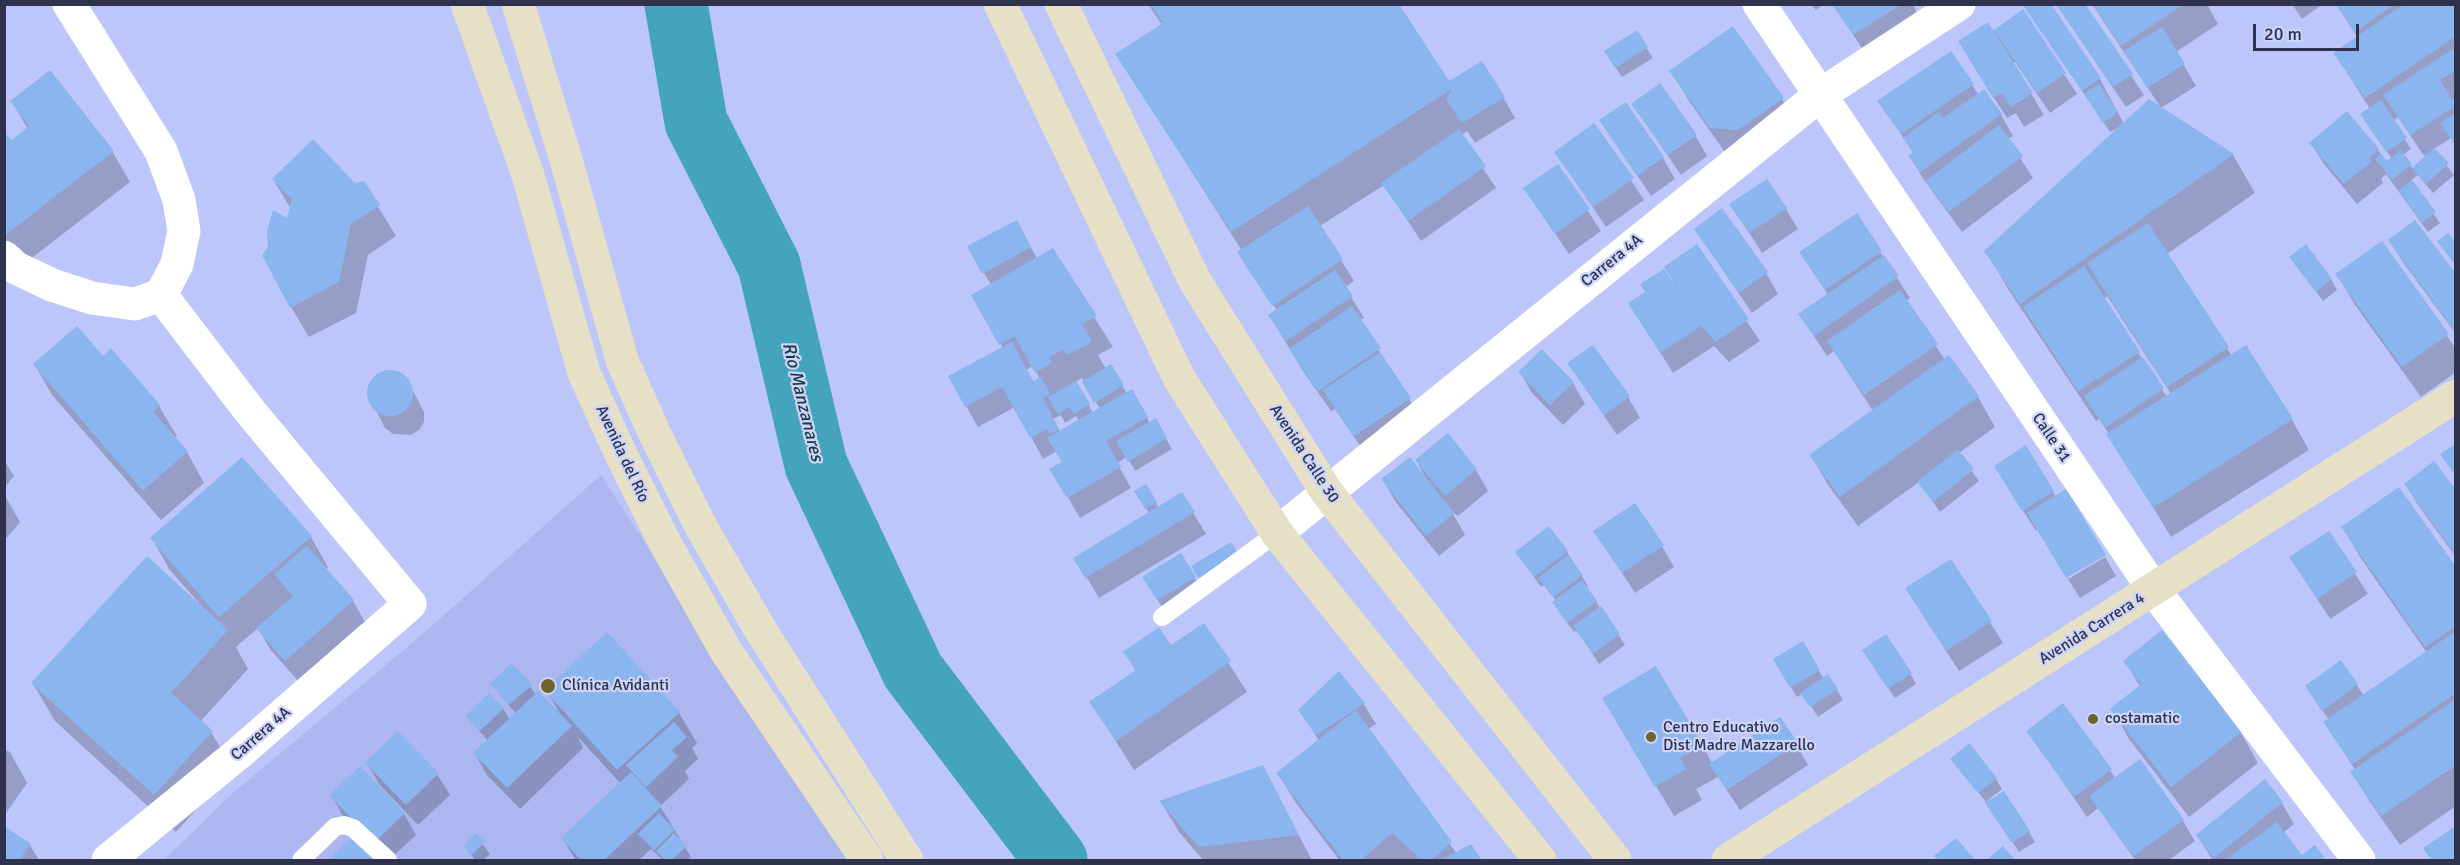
<!DOCTYPE html>
<html>
<head>
<meta charset="utf-8">
<style>
  body { margin:0 }
  #map { position:relative; width:2460px; height:865px; overflow:hidden; background:#bcc6fb; font-family:Signika,sans-serif }
  canvas { display:block }
  .frame { position:absolute; inset:0; border:6px solid #2e324c; pointer-events:none }
  .scale { position:absolute; left:2253px; top:24px; width:106px; height:27px; box-sizing:border-box; border:3px solid #2e324c; border-top:0; padding-left:8px; font-size:18px; line-height:21px; white-space:nowrap; color:#2e324c; -webkit-text-stroke:4px #ccd4fc; paint-order:stroke }
</style>
</head>
<body>
<div id="map">
<canvas width="2460" height="865"></canvas>
<div class="frame"></div>
<div class="scale">20 m</div>
</div>
<script>
const context = document.querySelector('canvas').getContext('2d');
context.lineJoin = 'round';
function fill(path, color) { context.fillStyle = color; context.fill(path, 'evenodd'); }
const poly = rows => new Path2D(rows.map(r => 'M' + r).join(''));
function trace(path, color, width, dash) { context.strokeStyle = color; context.lineWidth = width; context.lineCap = dash ? 'butt' : 'round'; context.setLineDash(dash || []); context.stroke(path); }
function label(font, color, halo, rows, align = 'center') {
  context.font = font + ' Signika,sans-serif'; context.lineWidth = 4.5; context.setLineDash([]); context.textBaseline = 'middle'; context.strokeStyle = halo; context.fillStyle = color; for (const [text, x, y, turn = 0] of rows) {
    context.save(); context.translate(x, y); context.rotate((+turn || 0) * Math.PI / 180); context.textAlign = isNaN(turn) ? turn : align; if (halo) context.strokeText(text, 0, 0); context.fillText(text, 0, 0); context.restore();
  }
}
fill(poly([
  [601,475,850,860,164,860,235,791,417,639]
]), '#adb7ef');
fill(poly([
  [1148,4,1397,4,1455,93,1503,97,1515,118,1475,143,1467,131,1461,135,1496,188,1421,241,1384,185,1320,226,1354,281,1345,287,1364,318,1360,320,1422,420,1367,456,1335,409,1331,411,1303,371,1270,316,1278,312,1251,273,1239,253,1242,251,1117,54,1162,25],
  [1811,4,1824,4,1816,10],
  [1832,4,1913,4,1921,21,1867,55],
  [2024,4,2100,79,2124,124,2149,101,2233,155,2255,193,2167,254,2232,356,2292,420,2309,450,2171,537,2109,434,2099,419,2096,421,2008,289,1986,251,2122,126,2110,132],
  [2107,296,2171,394,2167,397,2104,299],
  [2056,4,2083,4,2144,95,2126,107],
  [2092,4,2207,4,2218,24,2176,52,2196,86,2161,108],
  [2292,4,2323,4,2302,19],
  [2336,4,2456,7,2456,99,2452,101,2456,107,2456,146,2451,138,2434,149,2454,175,2433,193,2418,175,2410,181,2440,223,2428,232,2386,174,2381,179,2383,183,2357,204,2324,164,2311,143,2378,150,2387,163,2392,159,2368,124,2370,109,2335,53,2358,38],
  [2398,117,2424,156,2431,152,2413,169,2403,155,2411,149,2393,121],
  [2023,11,2077,94,2050,113,2015,62,2013,63,2044,115,2024,127,2016,113,2007,118,1972,63,1993,32],
  [1636,32,1653,58,1622,77,1612,62],
  [1950,53,1978,94,2001,115,2013,136,2008,139,2033,178,1962,232,1922,177,1910,156,1914,154,1879,101],
  [1671,71,1782,99,1800,129,1729,158,1689,101],
  [12,101,112,151,130,182,15,271,4,257,4,138,11,142,28,130],
  [1633,104,1695,135,1707,156,1681,175],
  [1601,121,1663,158,1675,179,1651,196],
  [1594,125,1644,200,1606,227,1556,152],
  [1558,166,1601,231,1569,254,1525,189],
  [273,179,354,185,363,182,396,236,368,255,356,313,309,337,291,307,270,249,288,220,291,209],
  [1731,204,1786,209,1798,229,1762,253],
  [1856,215,1910,298,1906,301,1945,360,1948,357,1978,397,1995,427,1959,453,1979,481,1940,512,1919,482,1858,526,1829,486,1811,456,1873,411,1834,351,1827,356,1800,315,1828,295,1801,252],
  [1016,222,1037,258,1052,250,1113,347,1098,355,1106,369,1111,366,1127,394,1131,391,1150,423,1155,420,1172,449,1135,471,1127,457,1117,463,1131,488,1080,518,1052,470,1063,463,1057,451,1043,459,1015,407,978,427,966,406,1003,348,974,295,991,285,969,247],
  [1033,366,1040,379,1033,383,1026,370],
  [1082,378,1100,409,1093,413,1075,382],
  [1061,415,1065,423,1076,416,1079,421,1060,432,1053,419],
  [1695,229,1766,273,1778,294,1752,313],
  [2390,240,2456,277,2456,334,2402,261],
  [2382,243,2456,349,2456,372,2421,397,2355,305,2337,274],
  [1696,246,1760,341,1729,362,1714,346,1673,373,1630,304,1674,281],
  [2291,258,2331,279,2337,290,2323,301],
  [111,350,159,406,177,436,174,438,187,452,204,483,161,520,52,395,35,365,102,358],
  [1569,364,1628,397,1640,418,1617,435],
  [392,372,408,381,424,412,424,422,419,430,411,435,393,434,385,428,369,397,370,387,374,379],
  [1520,372,1573,383,1585,404,1563,425,1532,393],
  [2026,447,2056,497,2036,531,2008,487],
  [4,460,14,476,4,488],
  [1417,461,1476,470,1488,491,1458,516,1452,512,1465,535,1439,556,1395,501,1383,480,1425,478],
  [2406,484,2456,493,2456,557,2418,505],
  [1145,486,1159,508,1182,494,1206,534,1099,598,1075,558,1149,513,1136,492],
  [4,494,20,522,4,541],
  [2343,527,2456,570,2456,806,2400,845,2370,802,2352,772,2355,770,2325,722,2329,720,2313,697,2341,662,2364,696,2427,653,2360,557],
  [1548,528,1567,552,1588,586,1586,587,1625,645,1599,664,1577,630,1574,632,1560,613,1556,601,1544,585,1541,587,1517,552],
  [1595,531,1662,546,1674,567,1635,593],
  [2329,533,2368,594,2330,619,2291,558],
  [311,537,328,567,326,569,353,601,365,622,298,681,270,649,258,628,236,647,248,669,200,722,211,732,233,769,176,832,55,721,33,684,199,603,169,569,152,538],
  [1181,555,1201,588,1164,610,1144,577],
  [2105,557,2116,576,2080,598,2068,579],
  [1919,609,1990,622,2003,643,1959,671],
  [1204,625,1247,692,1134,770,1091,702,1136,671,1125,652,1171,647],
  [2162,632,2241,733,2258,763,2189,817,2129,739,2112,709,2140,687,2125,661],
  [607,634,679,713,697,743,692,748,698,759,685,771,689,779,660,806,691,857,688,860,663,860,651,849,639,860,575,859,562,838,621,784,578,737,583,748,520,809,487,775,475,754,488,741,467,716,503,709,510,720,516,714,492,683,530,686,536,695,559,712,546,690],
  [1802,643,1824,679,1837,690,1843,700,1818,717,1803,694,1797,697,1775,660],
  [1870,661,1910,673,1916,684,1895,698],
  [1363,703,1376,724,1368,729,1457,854,1471,846,1480,860,1339,860,1296,803,1278,773,1319,741,1300,710],
  [1622,729,1702,745,1712,763,1796,744,1808,765,1740,810,1718,777,1696,789,1702,800,1674,816],
  [2028,731,2110,770,2115,778,2183,821,2195,841,2169,860,2135,860,2098,808,2087,817],
  [4,749,10,752,27,783,4,816],
  [1952,759,1996,779,2002,789,1987,801,2029,832,2035,842,2019,852,1986,802],
  [367,763,437,774,450,795,418,825,379,784],
  [1262,766,1312,860,1203,860,1179,832,1161,802],
  [360,768,404,814,416,835,389,860,385,860,343,816,331,795],
  [2264,781,2282,803,2294,824,2283,833,2301,857,2315,847,2325,860,2213,860,2210,856,2197,835],
  [4,828,30,845,39,860,4,860],
  [476,835,490,854,483,860,475,860,465,846],
  [351,840,371,860,330,860]
]), '#0003');
trace(poly([
  [676,4,696,122,769,265,816,465,913,671,1056,860]
]), '#43a4bb', 63);
fill(poly([
  [1150,4,1399,4,1449,81,1482,61,1505,97,1462,123,1446,99,1453,88,1231,232,1115,54,1163,23],
  [1832,4,1902,4,1853,35],
  [2022,4,2051,4,2101,78,2082,91],
  [2056,4,2085,4,2133,74,2113,87],
  [2093,4,2184,4,2121,46],
  [2336,4,2395,4,2355,32],
  [2404,4,2456,4,2456,36,2365,98,2333,53],
  [2023,9,2066,73,2037,93,1994,30],
  [1988,22,2033,93,2011,107,2002,93,1993,98,1958,41],
  [1733,26,1784,98,1738,130,1710,128,1669,71],
  [2162,27,2185,64,2147,88,2124,51],
  [1637,30,1648,47,1615,68,1604,51],
  [2456,47,2456,70,2440,80,2456,106,2410,135,2383,95],
  [1951,51,1974,84,1901,134,1877,101],
  [50,70,114,151,4,236,4,136,7,135,12,140,29,126,10,101],
  [1660,83,1697,135,1668,155,1631,104],
  [2099,84,2118,112,2103,123,2084,94],
  [1984,89,2002,114,1920,172,1908,156,1914,152,1903,138,1939,112,1943,118],
  [2149,99,2234,154,2020,304,1984,251],
  [2381,100,2407,138,2386,152,2360,114],
  [1626,102,1664,157,1637,176,1599,120],
  [2347,111,2379,149,2369,158,2372,161,2344,184,2309,143],
  [2456,113,2456,145,2440,123],
  [1594,123,1634,178,1593,207,1554,152],
  [1999,125,2023,156,1949,212,1925,181],
  [1459,129,1486,166,1408,221,1381,183],
  [313,139,355,183,364,181,380,205,351,224,339,282,290,308,262,255,268,248,267,231,273,210,287,218,292,199,272,179],
  [2434,148,2449,163,2426,184,2412,168],
  [2401,150,2412,164,2392,180,2375,159,2381,154,2387,161],
  [1558,164,1590,209,1555,234,1523,188],
  [1767,179,1787,208,1749,233,1729,204],
  [2412,180,2436,212,2422,222,2398,191],
  [1308,206,1343,259,1272,306,1237,252],
  [1722,208,1768,272,1739,293,1694,229],
  [1857,213,1882,251,1825,290,1799,252],
  [1017,220,1031,247,982,274,967,246],
  [2415,220,2456,274,2454,330,2388,240],
  [2148,223,2229,347,2167,387,2087,263],
  [2448,233,2456,243,2456,266,2437,241],
  [2382,241,2449,334,2402,367,2335,274],
  [1697,244,1749,319,1716,342,1701,326,1660,353,1628,303,1645,292,1640,284,1664,269,1681,293,1664,267],
  [2306,244,2332,279,2316,292,2289,257],
  [1053,248,1097,316,1082,324,1092,342,1067,355,1064,349,1049,357,1052,363,1035,373,1015,336,999,345,971,295],
  [1884,255,1899,276,1814,336,1798,314],
  [2084,266,2140,352,2078,391,2023,307],
  [1335,270,1353,296,1286,341,1268,315],
  [1900,290,1938,344,1864,395,1827,341],
  [1352,306,1381,348,1318,391,1289,349],
  [77,326,103,356,111,348,160,405,153,412,188,451,143,491,33,364],
  [1012,342,1033,381,1041,377,1050,394,1043,398,1059,429,1050,434,1047,429,1030,438,1002,387,965,407,948,376],
  [1593,345,1630,396,1604,415,1567,363],
  [2246,345,2293,419,2153,508,2106,434],
  [1542,349,1574,382,1550,405,1518,372],
  [1380,352,1411,398,1354,436,1323,390],
  [1949,355,1979,396,1840,497,1809,455],
  [2143,357,2164,388,2105,428,2084,396],
  [1111,364,1124,385,1094,403,1082,382],
  '367 393a23 23 0 1 1 46 0a23 23 0 1 1-46 0Z',
  [1076,381,1090,404,1074,414,1069,407,1058,414,1048,397],
  [1132,389,1148,417,1106,441,1121,467,1067,498,1049,469,1062,462,1047,438],
  [1156,418,1167,438,1128,462,1116,441],
  [1448,433,1477,469,1445,496,1415,460],
  [2456,444,2456,476,2440,454],
  [2026,445,2054,491,2022,511,1994,466],
  [1958,449,1974,469,1933,502,1917,482],
  [242,457,312,536,219,617,150,538],
  [1410,457,1454,513,1426,536,1381,479],
  [2434,461,2456,490,2456,555,2404,484],
  [1146,484,1157,502,1145,509,1134,491],
  [2399,487,2456,567,2456,626,2425,647,2341,527],
  [2066,489,2106,555,2066,578,2027,513],
  [1182,492,1195,512,1085,578,1073,558],
  [1635,503,1664,545,1622,573,1593,531],
  [1549,526,1568,551,1534,577,1515,552],
  [2329,531,2357,572,2317,599,2289,557],
  [1231,542,1238,554,1198,578,1191,566],
  [307,546,354,600,285,661,256,628,293,596,274,574],
  [1181,553,1196,577,1157,600,1142,577],
  [1568,555,1583,575,1553,597,1538,578],
  [147,556,228,630,171,693,213,731,154,795,31,683],
  [1951,559,1992,621,1946,651,1905,588],
  [1582,580,1597,601,1567,623,1552,602],
  [1601,606,1620,634,1593,654,1573,626],
  [1204,623,1231,661,1116,741,1089,702,1136,670,1123,652,1159,627,1171,645],
  [2162,630,2242,732,2171,787,2110,709,2141,684,2123,661],
  [2456,631,2456,693,2352,764,2323,722],
  [607,632,680,712,617,770,544,690],
  [1886,634,1912,673,1888,689,1862,650],
  [1803,641,1820,670,1790,688,1773,659],
  [2341,660,2358,684,2322,711,2305,686],
  [512,663,532,685,509,705,490,683],
  [1656,666,1703,745,1680,758,1686,769,1655,787,1602,698],
  [1339,671,1365,703,1316,735,1298,710],
  [1828,674,1838,689,1810,707,1800,693],
  [538,691,572,726,507,788,473,753],
  [489,693,504,708,480,731,465,716],
  [2456,699,2456,765,2381,816,2350,772],
  [2063,703,2112,769,2074,797,2026,731],
  [1356,710,1452,842,1431,860,1422,860,1392,833,1361,860,1343,860,1276,773],
  [1780,717,1798,743,1727,790,1709,764],
  [674,722,687,737,672,750,678,757,646,787,626,765],
  [398,731,439,773,406,805,365,763],
  [1969,743,1997,778,1978,793,1950,759],
  [2140,759,2184,820,2133,856,2089,796],
  [1263,765,1299,835,1199,847,1159,801],
  [360,766,405,813,374,843,329,795],
  [631,772,662,806,604,860,581,860,561,838],
  [2265,779,2283,802,2214,858,2196,835],
  [2004,791,2030,831,2012,843,1985,803],
  [659,813,675,830,654,850,638,834],
  [2277,822,2302,855,2315,845,2326,860,2228,860,2227,859],
  [4,826,31,844,19,860,4,860],
  [2456,826,2456,860,2431,860,2423,848],
  [476,833,485,842,472,855,463,846],
  [674,833,687,846,672,860,665,860,656,851],
  [351,838,373,860,328,860],
  [1956,838,1975,860,1938,860,1934,856],
  [1471,844,1482,860,1441,860],
  [2003,846,2015,860,1986,860]
]), '#8ab5ef');
trace(poly([
  [1162,617,1277,533],
  [301,860,335,827,344,825,353,828,388,860]
]), '#fff', 18);
trace(poly([
  [69,4,161,151,179,200,184,231,177,264,161,295,249,410,410,604,239,753,108,860],
  [1759,4,2154,590,2359,860],
  [4,257,16,268,52,285,92,298,135,304,161,295],
  [1277,533,1820,95,1959,4]
]), '#fff', 33);
trace(poly([
  [467,4,528,175,584,373,617,446,665,543,726,651,867,860],
  [518,4,567,163,622,360,653,430,700,525,760,629,907,860],
  [1000,4,1179,378,1277,533,1540,860],
  [1061,4,1195,281,1326,491,1615,860],
  [1728,860,2456,396]
]), '#e6e0c6', 33);
for (const [x, y, r, color] of [
  [548,686,8,"#6e622f"],
  [2093,719,6,"#6e622f"],
  [1651,737,6,"#6e622f"]
]) { const dot = new Path2D(); dot.arc(x, y, r, 0, 2 * Math.PI); context.fillStyle = color; context.fill(dot); trace(dot, '#ccd4fc', 2); }
label('16px', '#2e324c', '#ccd4fc', [
  ["Carrera 4A",1612,261,-39],
  ["Calle 31",2051,438,56],
  ["Avenida del Río",622,454,65],
  ["Avenida Calle 30",1304,454,57],
  ["Avenida Carrera 4",2092,629,-32],
  ["Carrera 4A",261,734,-41]
]);
label('16px', '#2e324c', '#ccd4fc', [
  ["Clínica Avidanti",562,686],
  ["costamatic",2105,719],
  ["Centro Educativo",1663,728],
  ["Dist Madre Mazzarello",1663,746]
], 'left');
label('italic 18px', '#1b3940', '#ccd4fc', [
  ["Río Manzanares",802,402,76]
]);
</script>
</body>
</html>
